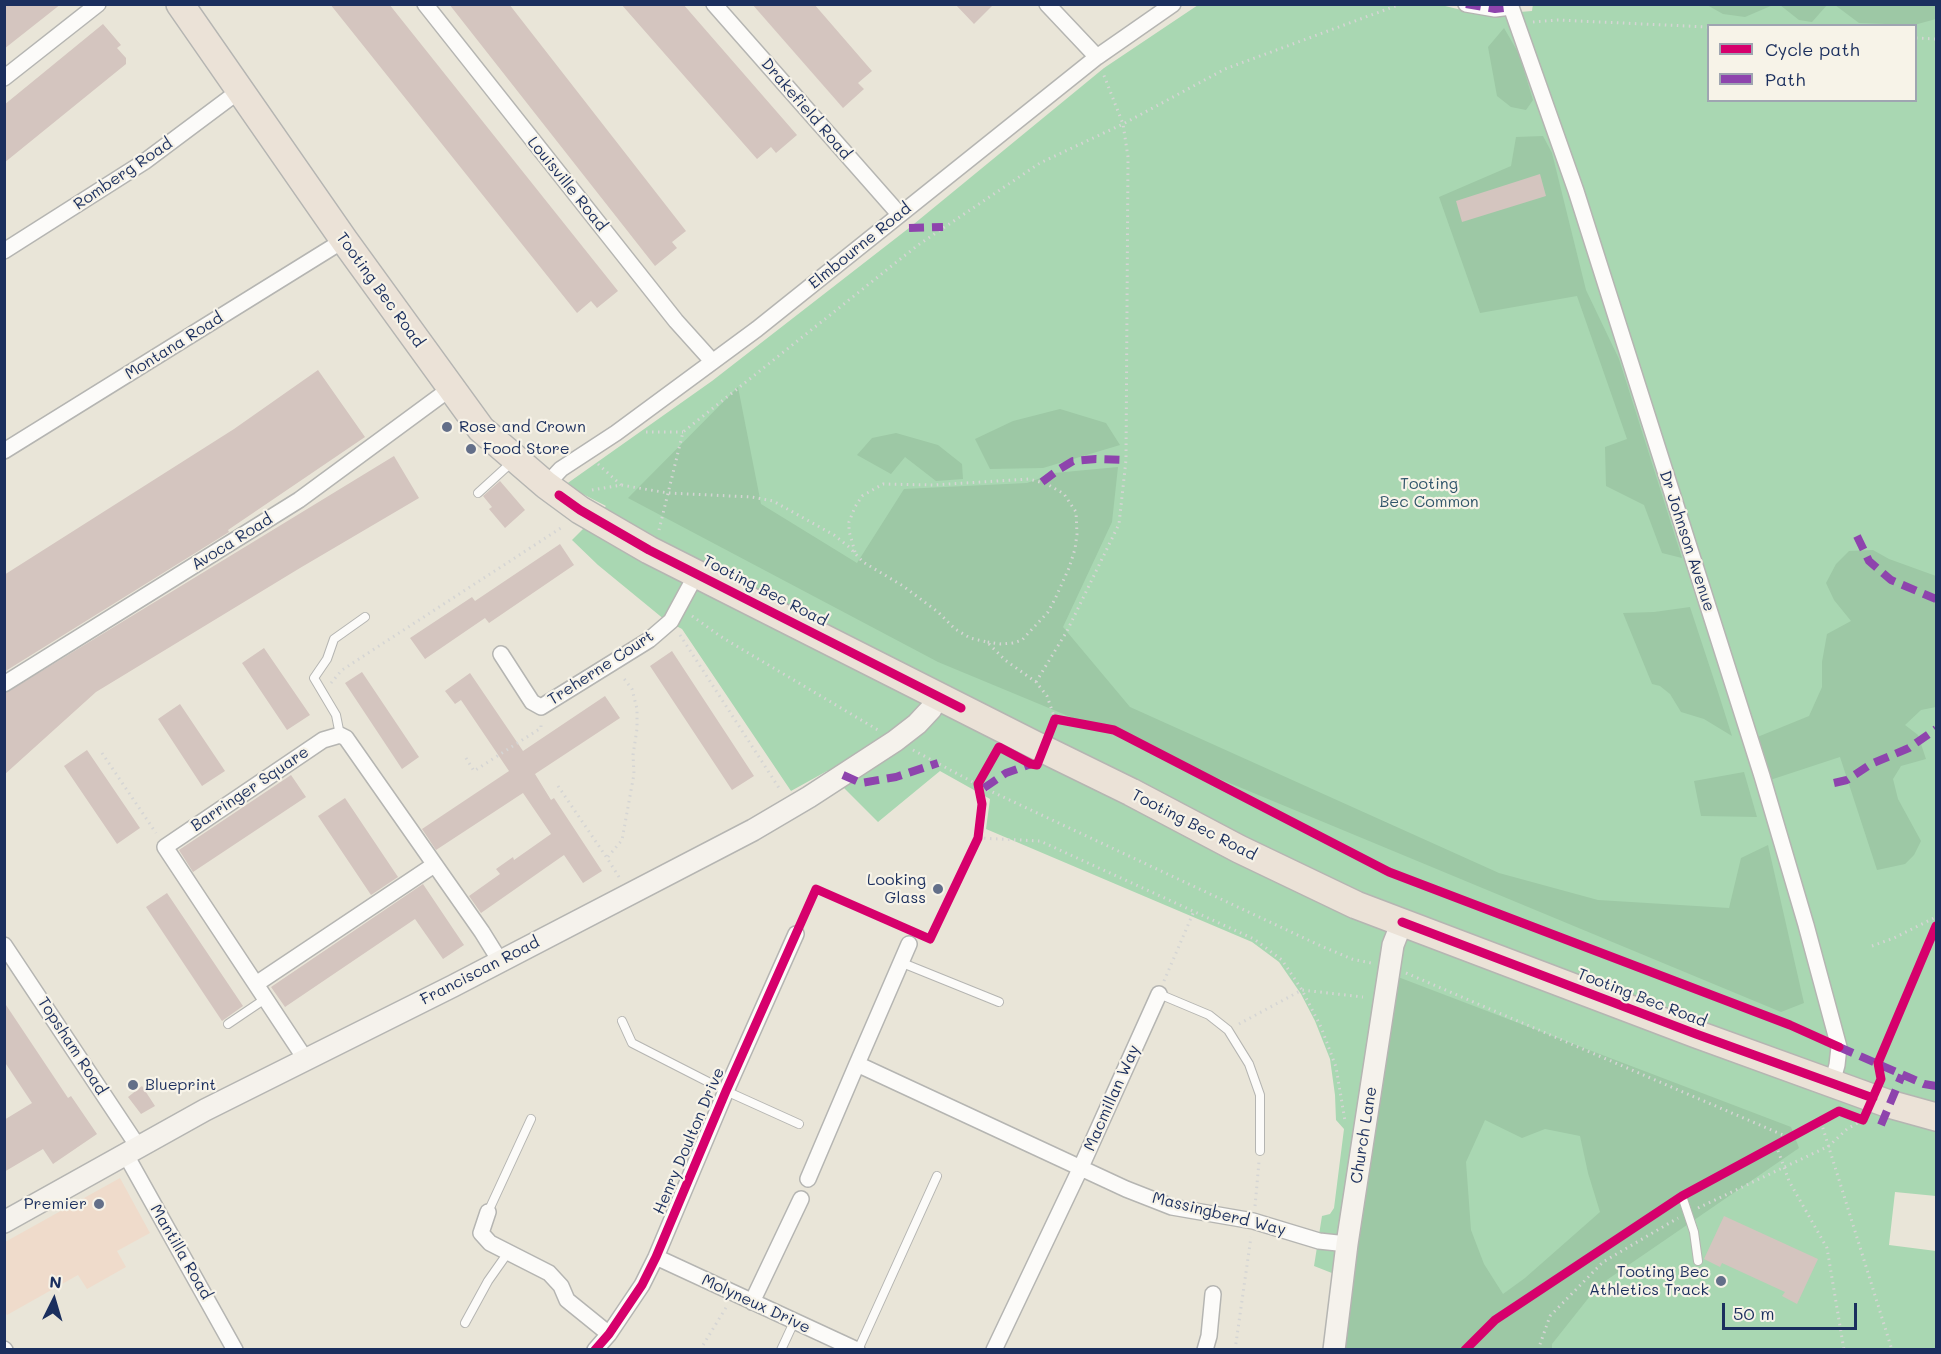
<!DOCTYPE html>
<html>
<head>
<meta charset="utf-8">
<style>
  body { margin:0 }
  #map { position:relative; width:1941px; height:1354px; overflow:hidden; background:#e9e5d8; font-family:Mali,sans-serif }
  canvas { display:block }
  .frame { position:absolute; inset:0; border:6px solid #1b2f5e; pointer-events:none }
  .legend { position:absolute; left:1707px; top:24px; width:210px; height:78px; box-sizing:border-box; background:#f7f3e8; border:2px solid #9fa5b1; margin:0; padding:8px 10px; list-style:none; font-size:18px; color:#1b2f5e }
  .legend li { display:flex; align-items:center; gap:12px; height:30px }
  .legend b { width:30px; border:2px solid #9fa5b1 }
  .north { position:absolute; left:24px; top:1270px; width:60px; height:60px; -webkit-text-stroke:4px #f7f3e8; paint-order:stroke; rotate:5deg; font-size:16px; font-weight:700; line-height:24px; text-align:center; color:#1b2f5e }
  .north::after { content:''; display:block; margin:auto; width:21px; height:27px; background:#1b2f5e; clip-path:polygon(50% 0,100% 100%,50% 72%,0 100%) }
  .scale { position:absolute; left:1722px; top:1303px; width:135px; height:27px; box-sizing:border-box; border:3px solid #1b2f5e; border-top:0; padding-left:8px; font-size:18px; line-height:21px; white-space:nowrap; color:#1b2f5e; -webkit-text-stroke:4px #f7f3e8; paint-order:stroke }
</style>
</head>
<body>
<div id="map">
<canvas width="1941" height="1354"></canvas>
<div class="frame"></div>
<ul class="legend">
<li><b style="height:8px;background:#d6006c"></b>Cycle path</li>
<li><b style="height:8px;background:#8e44ad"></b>Path</li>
</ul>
<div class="north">N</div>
<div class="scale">50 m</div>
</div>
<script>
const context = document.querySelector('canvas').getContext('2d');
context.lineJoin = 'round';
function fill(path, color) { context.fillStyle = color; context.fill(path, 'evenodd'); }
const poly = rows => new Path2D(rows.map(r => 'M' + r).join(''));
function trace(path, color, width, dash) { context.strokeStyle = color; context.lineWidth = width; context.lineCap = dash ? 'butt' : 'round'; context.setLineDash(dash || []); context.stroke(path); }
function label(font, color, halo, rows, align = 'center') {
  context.font = font + ' Mali,sans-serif'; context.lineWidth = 4.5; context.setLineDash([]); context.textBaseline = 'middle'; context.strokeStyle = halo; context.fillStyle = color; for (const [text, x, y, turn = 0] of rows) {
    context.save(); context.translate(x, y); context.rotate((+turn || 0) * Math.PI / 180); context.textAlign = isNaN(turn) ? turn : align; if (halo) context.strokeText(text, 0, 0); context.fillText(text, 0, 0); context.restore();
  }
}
fill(poly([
  [120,1178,150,1233,117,1251,126,1267,87,1289,78,1275,7,1315,4,1311,5,1242]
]), '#efdbcb');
fill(poly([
  [1437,4,1482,15,1532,11,1533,4,1936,5,1936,1196,1895,1192,1889,1245,1936,1251,1936,1349,1356,1349,1365,1286,1314,1266,1322,1216,1330,1214,1334,1208,1344,1129,1336,1120,1335,1095,1330,1059,1315,1021,1301,994,1279,962,1252,942,986,829,990,799,940,771,878,822,827,771,791,791,682,629,665,620,598,565,572,540,606,506,565,485,712,381,909,228,1104,68,1198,5],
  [1708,26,1916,26,1916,100,1708,100]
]), '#a9d7b2');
fill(poly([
  [1707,5,1773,5,1745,17,1723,14],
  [1780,5,1827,5,1812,22,1799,20],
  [1835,5,1936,5,1936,19,1914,25,1859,23],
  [1504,28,1519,54,1533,100,1526,110,1511,107,1497,96,1488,47],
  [1543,136,1552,153,1586,290,1619,359,1682,558,1662,553,1644,505,1606,486,1605,447,1627,439,1577,296,1480,313,1439,197,1511,166,1516,137],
  [738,387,761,504,857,563,904,489,1027,483,1054,473,1118,467,1112,522,1063,627,1130,707,1499,873,1598,900,1729,908,1741,858,1768,845,1804,1003,1781,1012,938,662,628,498],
  [1060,409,1106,423,1120,445,1043,468,990,469,975,439,1013,421],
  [896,433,938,445,962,464,963,479,936,481,905,457,891,474,857,455,872,438],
  [1873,550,1889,559,1936,576,1936,707,1921,710,1905,725,1918,735,1926,759,1901,766,1893,779,1898,799,1921,841,1914,855,1905,864,1877,870,1840,757,1764,782,1750,740,1809,716,1822,687,1822,662,1827,634,1851,621,1834,600,1826,583,1836,564,1849,551],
  [1690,607,1719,695,1732,736,1704,719,1681,712,1670,694,1660,686,1652,684,1623,613,1654,612],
  [1744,772,1757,817,1701,816,1694,781],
  [1398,977,1791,1127,1799,1148,1598,1286,1552,1344,1552,1349,1341,1350],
  [1485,1120,1522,1138,1545,1129,1580,1136,1588,1173,1600,1212,1525,1278,1503,1294,1484,1264,1471,1230,1466,1162]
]), '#9dc8a5');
fill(poly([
  [4,4,61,4,4,49],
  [330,4,389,4,618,291,597,308,591,301,577,313],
  [449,4,509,4,686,231,672,242,677,248,655,266],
  [621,4,683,4,797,135,776,153,771,147,757,159],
  [752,4,814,4,872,71,858,83,864,89,843,108],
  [955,4,994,4,974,24],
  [103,24,121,45,117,48,126,58,126,64,4,163,4,105],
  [1540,174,1546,196,1462,222,1456,201],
  [318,370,365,437,228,530,229,532,4,672,4,575,234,429],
  [394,456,419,498,300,568,96,692,4,775,4,694],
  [500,481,525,510,505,528,489,509,492,507,483,496],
  [560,544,574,565,489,623,485,618,425,659,410,638,472,597,475,601],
  [264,648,310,715,287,730,242,663],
  [672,651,754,776,732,790,650,666],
  [362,672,419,757,402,769,345,683],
  [470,673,523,751,605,696,620,718,535,774,551,800,554,798,602,871,583,883,564,855,481,913,469,896,500,874,496,869,513,857,514,860,551,834,523,793,436,850,422,829,509,771,461,700,455,704,445,691],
  [180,704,225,771,202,786,158,719],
  [87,750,140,828,117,844,64,766],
  [291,775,306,797,193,872,179,850],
  [345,798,398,877,371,895,318,816],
  [423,884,464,945,443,959,415,919,285,1007,271,987],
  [167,893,243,1006,222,1021,146,907],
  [4,1002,68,1098,71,1096,97,1134,53,1164,43,1149,4,1172,4,1120,32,1103,4,1061],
  [142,1086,155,1106,141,1114,128,1097],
  [1724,1216,1818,1259,1797,1304,1782,1296,1785,1292,1722,1263,1720,1267,1704,1259]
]), '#d4c5bf');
const lane = poly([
  [478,493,512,462],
  [340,735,336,715,314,678,327,659,334,639,365,617],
  [900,962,999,1002],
  [1159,994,1209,1015,1228,1030,1249,1064,1260,1095,1260,1151],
  [622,1021,632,1043,726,1091,799,1124],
  [228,1024,265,999],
  [1682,1196,1694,1232,1698,1261],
  [488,1212,531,1119],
  [465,1323,488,1281,507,1254],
  [781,1350,794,1322],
  [858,1350,937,1176]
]);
const street = poly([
  [425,4,676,321,712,361],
  [714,4,899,214],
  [1047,4,1097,57],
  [1466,4,1495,9,1511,7],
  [1510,4,1576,191,1762,776,1806,925,1839,1047,1837,1065,1832,1083],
  [4,78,98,4],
  [4,251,144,162,239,91],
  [4,451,344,240],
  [546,485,561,469,616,433,757,329,1097,57,1173,4],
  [501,654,532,702,541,707,649,640,671,621,697,573],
  [4,684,299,500,451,388],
  [4,945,139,1148],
  [256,984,434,865],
  [306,1060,165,847,323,740,340,735,346,738,482,932,500,961],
  [857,1064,909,944],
  [126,1155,235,1350],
  [808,1179,857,1064,1126,1189,1172,1207,1253,1221,1319,1241,1347,1244],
  [488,1212,481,1233,490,1243,549,1273,561,1286,567,1300,609,1334],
  [656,1257,857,1350],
  [752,1302,801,1199],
  [4,1349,5,1350],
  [595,1350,609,1334,642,1285,656,1257,726,1091,796,934],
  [994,1350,1081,1167,1159,994],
  [1205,1350,1209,1336,1213,1294]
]);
const secondary = poly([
  [4,1222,205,1110,453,986,753,830,809,797,895,741,917,724,931,709,938,696],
  [1334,1350,1347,1244,1393,945,1402,922]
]);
const highway = poly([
  [180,4,344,240,481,429,546,485,580,510,649,550,1033,744,1131,792,1239,849,1356,905,1696,1034,1889,1104,1936,1117]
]);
trace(lane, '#b5b5b2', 10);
trace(street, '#b5b5b2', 18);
trace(secondary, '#b5b5b2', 24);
trace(highway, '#b5b5b2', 30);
trace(poly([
  [1533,22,1557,20,1708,27],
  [1916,38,1936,39],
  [646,432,683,432],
  [598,464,621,485],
  [592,490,621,485,668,493,752,497,773,501,834,535,849,547,863,562,903,586,938,612,955,629,970,638,987,642,1005,660,1036,682,1047,696,1055,719],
  [659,530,683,432,918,245,1040,163,1123,124,1225,69,1401,4],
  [855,552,849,531,849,522,855,507,862,496,883,484,933,485,1029,479,1047,484,1064,494,1076,512,1077,534,1075,549,1069,568,1055,599,1048,612,1022,640,1013,643,1001,644,987,642],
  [692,616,723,638,878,730],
  [680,635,781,791],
  [1036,682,1067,631,1119,524,1126,460,1128,157,1123,124,1103,73],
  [331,683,342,670,564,526],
  [913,750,984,788,1321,946,1352,959,1371,963],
  [102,753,156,833],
  [466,758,474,771,541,728,541,722],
  [558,786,607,858],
  [978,838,1040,841,1254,939,1282,960,1302,990,1321,1027,1336,1067,1345,1121],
  [619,877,607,858,622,840,634,774,633,755,637,729,637,709,632,689,622,676],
  [1872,946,1894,938,1936,917],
  [1406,973,1790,1138],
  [1164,981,1194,911],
  [1239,1024,1302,990,1363,997],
  [1821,1122,1892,1350],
  [1776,1145,1789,1181,1827,1248,1844,1350],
  [1255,1206,1259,1162],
  [1698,1208,1829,1146,1847,1129,1863,1120,1865,1120],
  [700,1350,727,1306],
  [1235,1350,1251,1237],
  [1538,1350,1550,1316,1603,1262,1678,1218]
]), '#d5d5d4', 3, [1.5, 4.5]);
trace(lane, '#fcfbf9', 8);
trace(street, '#fcfbf9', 15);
trace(secondary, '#f5f2ec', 21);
trace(highway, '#ebe2d7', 27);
trace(poly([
  [1466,4,1495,9,1511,7],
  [909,228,943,227],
  [1042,482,1058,470,1073,461,1096,459,1126,460],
  [1857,536,1869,561,1891,580,1936,599],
  [843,775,861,783,896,777,938,763],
  [1834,783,1847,780,1871,764,1909,748,1936,729],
  [984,788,1006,773,1031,764],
  [1839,1047,1924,1084,1936,1086],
  [1881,1125,1902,1075]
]), '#8e44ad', 8, [15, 8]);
trace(poly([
  [559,495,580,510,649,550,961,708],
  [1402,922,1696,1034,1873,1098],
  [595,1350,609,1334,642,1285,656,1257,726,1091,816,889,930,939,978,838,982,804,978,784,999,747,1031,764,1037,765,1055,719,1114,730,1389,872,1790,1025,1839,1047],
  [1465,1350,1495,1320,1682,1196,1839,1111,1863,1120,1881,1079,1878,1063,1936,926]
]), '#d6006c', 9);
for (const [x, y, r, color] of [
  [447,427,6,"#636f89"],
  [471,449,6,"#636f89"],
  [938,889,6,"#636f89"],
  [133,1085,6,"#636f89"],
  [99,1204,6,"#636f89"],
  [1721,1281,6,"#636f89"]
]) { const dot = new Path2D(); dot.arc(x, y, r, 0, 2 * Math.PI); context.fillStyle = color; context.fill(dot); trace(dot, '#f7f3e8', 2); }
label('16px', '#1b2f5e', '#f7f3e8', [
  ["Drakefield Road",806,109,49],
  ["Romberg Road",123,174,-34],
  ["Louisville Road",567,184,51],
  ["Elmbourne Road",860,246,-39],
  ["Tooting Bec Road",380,290,54],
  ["Montana Road",174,346,-32],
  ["Dr Johnson Avenue",1687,541,72],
  ["Avoca Road",232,542,-32],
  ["Tooting Bec Road",765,591,27],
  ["Treherne Court",601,668,-33],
  ["Barringer Square",250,789,-34],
  ["Tooting Bec Road",1194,825,27],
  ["Franciscan Road",480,971,-27],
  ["Tooting Bec Road",1642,998,21],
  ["Topsham Road",72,1046,57],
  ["Macmillan Way",1112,1098,-66],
  ["Church Lane",1364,1135,-81],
  ["Henry Doulton Drive",689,1141,-67],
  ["Massingberd Way",1219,1214,14],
  ["Mantilla Road",181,1252,60],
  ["Molyneux Drive",756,1304,25]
]);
label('16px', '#1b2f5e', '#f7f3e8', [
  ["Rose and Crown",459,427],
  ["Food Store",483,449],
  ["Looking",926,880,"right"],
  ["Glass",926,898,"right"],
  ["Blueprint",145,1085],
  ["Premier",87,1204,"right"],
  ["Tooting Bec",1709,1272,"right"],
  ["Athletics Track",1709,1290,"right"]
], 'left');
label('16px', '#31566b', '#f7f3e8', [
  ["Tooting",1429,484],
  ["Bec Common",1429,502]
]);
</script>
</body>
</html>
